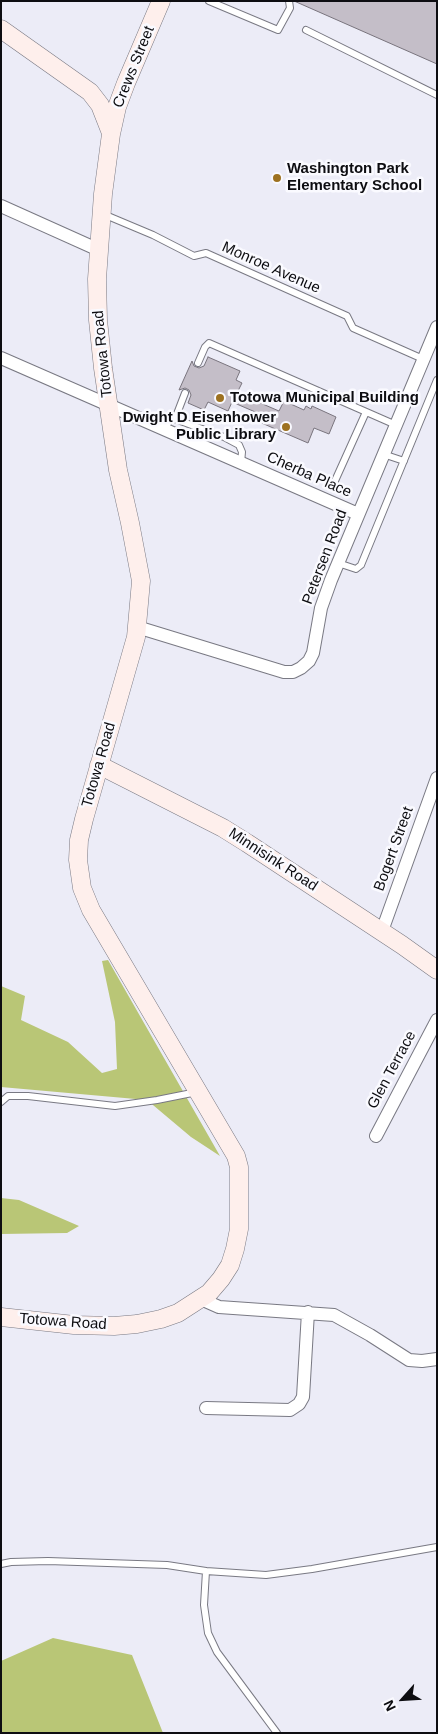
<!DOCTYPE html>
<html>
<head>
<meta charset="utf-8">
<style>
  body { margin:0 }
  #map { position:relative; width:438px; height:1734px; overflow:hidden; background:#ececf7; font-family:Helvetica,sans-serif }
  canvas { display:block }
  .frame { position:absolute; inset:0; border:2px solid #0d0d11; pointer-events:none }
  .north { position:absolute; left:378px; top:1674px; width:50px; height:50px; -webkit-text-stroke:4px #fafaff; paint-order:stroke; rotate:244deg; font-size:14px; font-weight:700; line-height:20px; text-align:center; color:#0d0d11 }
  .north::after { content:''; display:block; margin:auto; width:18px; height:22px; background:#0d0d11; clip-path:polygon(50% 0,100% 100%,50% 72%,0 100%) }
</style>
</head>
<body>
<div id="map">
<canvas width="438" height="1734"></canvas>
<div class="frame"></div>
<div class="north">N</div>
</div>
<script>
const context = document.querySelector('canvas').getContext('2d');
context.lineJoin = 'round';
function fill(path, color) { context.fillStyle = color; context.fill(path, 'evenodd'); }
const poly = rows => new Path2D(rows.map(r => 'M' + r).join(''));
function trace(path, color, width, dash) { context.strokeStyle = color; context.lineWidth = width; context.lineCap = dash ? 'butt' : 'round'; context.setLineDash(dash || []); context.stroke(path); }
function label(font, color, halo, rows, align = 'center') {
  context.font = font + ' Helvetica,sans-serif'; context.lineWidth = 5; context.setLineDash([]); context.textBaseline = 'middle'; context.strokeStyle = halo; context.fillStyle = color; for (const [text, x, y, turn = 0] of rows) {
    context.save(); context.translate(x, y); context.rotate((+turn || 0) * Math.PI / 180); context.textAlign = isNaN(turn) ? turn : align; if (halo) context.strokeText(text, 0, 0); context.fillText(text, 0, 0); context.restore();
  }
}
fill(poly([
  [108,960,220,1156,191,1137,147,1100,1,1087,1,986,25,996,21,1020,68,1042,102,1073,117,1069,115,1022,102,961],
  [1,1198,19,1200,79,1226,67,1233,1,1234],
  [53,1638,132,1655,163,1733,1,1733,1,1661]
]), '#b9c676');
const building = poly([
  [294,1,437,1,437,64,294,1],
  [208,357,240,371,236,380,242,383,237,393,279,411,284,401,304,410,306,406,311,409,312,406,336,417,329,434,314,428,308,443,257,421,260,414,232,402,228,411,208,402,204,410,188,403,191,395,189,390,185,388,179,390,192,361,194,366,199,368,204,366,208,357]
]);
fill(building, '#c4bec8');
trace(building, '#79747d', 1);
const lane = poly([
  [209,1,278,30,290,8,289,1],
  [306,30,437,95],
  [103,214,153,235,194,256,206,253,347,316,353,328,423,359],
  [198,363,205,347,209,343,396,425],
  [175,419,185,393],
  [164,429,170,420,175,419,224,437,239,445,242,452,241,463],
  [383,454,404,461],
  [334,483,366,412],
  [338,563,356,569,361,565,437,380],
  [1,1102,8,1096,28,1096,115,1106,157,1100,197,1092],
  [1,1564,11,1562,48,1561,167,1565,206,1571],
  [277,1733,217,1652,208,1633,204,1605,206,1571,266,1575,312,1569,437,1547]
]);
const street = poly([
  [1,206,99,250],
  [1,358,358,514],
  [137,627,284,672,293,672,301,668,309,661,313,653,321,608,331,580,437,327],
  [382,931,437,778],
  [376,1136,437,1020],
  [201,1299,219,1307,334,1315,370,1335,409,1360,422,1361,437,1359],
  [206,1408,290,1410,299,1404,303,1397,308,1312]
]);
const secondary = poly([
  [1,29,90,92,100,105,111,133],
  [99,765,223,828,247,843,402,945,437,970],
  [1,1317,74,1325,114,1326,137,1324,161,1319,178,1313,209,1293,221,1279,230,1265,235,1249,239,1229,239,1167,236,1156,91,910,82,888,78,860,79,840,84,819,136,637,141,581,130,523,118,470,103,368,98,320,97,279,103,194,111,134,117,107,126,83,161,1]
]);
trace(lane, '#797983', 8);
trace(street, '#797983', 14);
trace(secondary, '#797983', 19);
trace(lane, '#fff', 6);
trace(street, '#fff', 12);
trace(secondary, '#feefec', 18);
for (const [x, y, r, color] of [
  [277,178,5,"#9d7120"],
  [220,398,5,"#9d7120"],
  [286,427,5,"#9d7120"]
]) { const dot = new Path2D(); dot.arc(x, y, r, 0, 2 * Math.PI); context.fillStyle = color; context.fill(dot); trace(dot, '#fafaff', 2); }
label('15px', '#0d0d11', '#fafaff', [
  ["Crews Street",134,67,-68],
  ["Monroe Avenue",271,268,24],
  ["Totowa Road",103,354,-96],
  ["Cherba Place",309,475,24],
  ["Petersen Road",325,557,-69],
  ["Totowa Road",99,765,-74],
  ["Bogert Street",394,849,-70],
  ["Minnisink Road",273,860,33],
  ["Glen Terrace",392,1070,-62],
  ["Totowa Road",63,1322,4]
]);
label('bold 15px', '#0d0d11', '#fafaff', [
  ["Washington Park",287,169],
  ["Elementary School",287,186],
  ["Totowa Municipal Building",230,398],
  ["Dwight D Eisenhower",276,418,"right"],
  ["Public Library",276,435,"right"]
], 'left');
</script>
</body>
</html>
